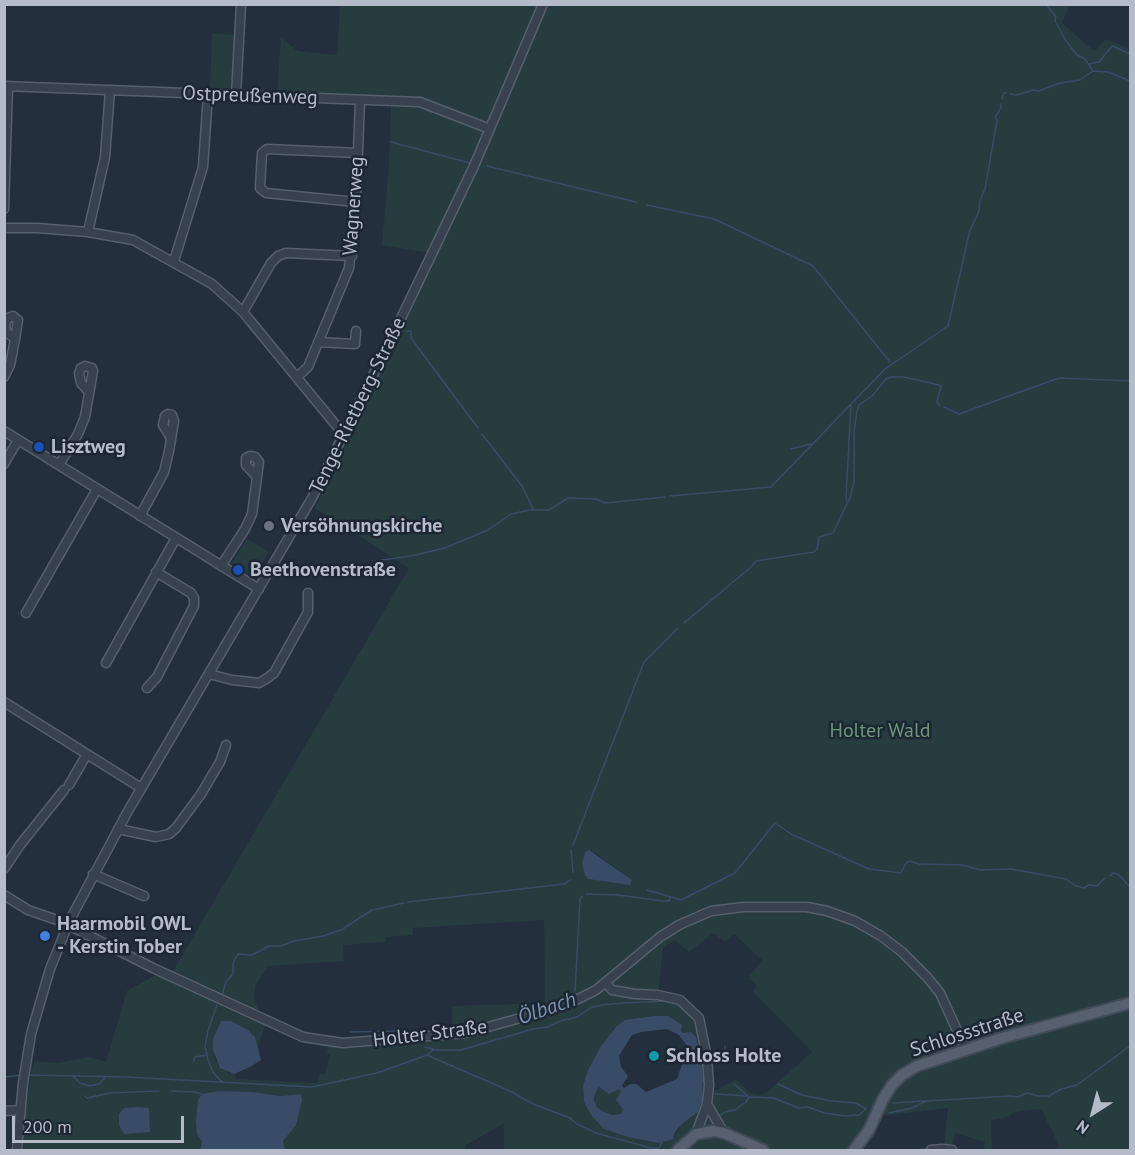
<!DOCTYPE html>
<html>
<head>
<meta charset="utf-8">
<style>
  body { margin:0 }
  #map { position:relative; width:1135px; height:1155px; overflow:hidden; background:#242f3e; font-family:"PT Sans",sans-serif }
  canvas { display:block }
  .frame { position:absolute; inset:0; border:6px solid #b4bcc9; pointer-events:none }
  .north { position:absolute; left:1063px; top:1083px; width:60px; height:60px; -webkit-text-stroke:4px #1d2633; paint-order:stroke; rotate:216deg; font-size:16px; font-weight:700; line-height:24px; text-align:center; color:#b4bcc9 }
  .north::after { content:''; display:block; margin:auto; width:21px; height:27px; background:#b4bcc9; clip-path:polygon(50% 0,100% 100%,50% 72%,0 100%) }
  .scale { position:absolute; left:12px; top:1116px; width:172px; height:27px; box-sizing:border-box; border:3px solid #b4bcc9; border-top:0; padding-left:8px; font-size:18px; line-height:21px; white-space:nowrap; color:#b4bcc9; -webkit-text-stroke:4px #1d2633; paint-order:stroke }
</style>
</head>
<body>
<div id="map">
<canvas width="1135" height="1155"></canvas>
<div class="frame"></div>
<div class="north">N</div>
<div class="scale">200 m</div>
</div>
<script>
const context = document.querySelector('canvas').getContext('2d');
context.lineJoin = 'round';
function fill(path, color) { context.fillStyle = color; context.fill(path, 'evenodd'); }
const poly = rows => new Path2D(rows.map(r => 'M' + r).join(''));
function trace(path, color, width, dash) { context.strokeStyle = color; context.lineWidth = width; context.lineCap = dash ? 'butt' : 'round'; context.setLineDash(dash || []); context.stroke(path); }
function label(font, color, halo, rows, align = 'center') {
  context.font = font + ' "PT Sans",sans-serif'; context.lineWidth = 5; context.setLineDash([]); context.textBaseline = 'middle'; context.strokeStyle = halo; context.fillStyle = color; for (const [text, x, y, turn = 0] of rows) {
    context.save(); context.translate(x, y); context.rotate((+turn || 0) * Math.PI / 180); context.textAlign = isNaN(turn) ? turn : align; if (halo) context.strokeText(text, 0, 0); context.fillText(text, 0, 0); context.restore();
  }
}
fill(poly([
  [340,5,537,5,488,123,429,253,382,245,389,165,391,105,277,94,281,38,298,51,337,55],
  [546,5,1069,5,1062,23,1094,51,1106,39,1130,49,1130,1150,1057,1150,1059,1145,1041,1109,1014,1112,1008,1117,991,1120,992,1150,983,1150,985,1142,956,1133,952,1146,964,1150,908,1150,944,1145,948,1108,880,1116,873,1133,862,1149,863,1150,504,1150,504,1123,465,1146,465,1150,285,1150,283,1141,296,1125,301,1094,281,1096,253,1092,219,1091,197,1134,202,1142,200,1150,23,1150,25,1110,34,1061,57,1063,90,1057,106,1062,127,991,165,970,172,973,409,568,315,508,406,320,494,129],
  [589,850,597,854,632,880,585,875,582,864],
  [544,920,545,1003,452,1006,452,1031,343,1038,326,1037,304,1033,261,1015,254,999,255,986,268,966,344,961,343,945,385,942,386,937,413,935,413,928],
  [713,933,726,942,734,934,762,960,748,978,757,986,753,992,812,1052,766,1093,758,1095,750,1093,736,1080,714,1091,703,1091,702,1101,692,1117,683,1123,675,1136,665,1141,659,1143,604,1129,584,1102,583,1085,589,1068,601,1046,616,1027,654,1016,684,1033,691,1032,696,1037,700,1050,698,1027,693,1015,679,1003,658,998,663,948,675,940,689,952],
  [221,1021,255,1037,257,1049,265,1026,301,1042,328,1048,327,1053,330,1055,325,1074,320,1074,317,1083,236,1079,234,1074,228,1073,216,1061,213,1050,213,1039],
  [212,33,235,35,234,87,229,91,210,90],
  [247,539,269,552,254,576,232,563],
  [599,1087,609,1094,619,1089,622,1091,617,1097,618,1104,623,1110,621,1114,612,1115,602,1111,597,1107,594,1102,594,1096]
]), '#263c3f');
fill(poly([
  [589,850,632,880,630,885,588,879,585,875,582,864,585,852],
  [654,1016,668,1016,682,1025,681,1031,683,1033,691,1032,696,1037,701,1057,703,1079,702,1101,698,1112,683,1123,675,1132,673,1139,659,1143,628,1137,604,1129,591,1115,584,1102,583,1085,589,1068,601,1046,616,1027,625,1020],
  [667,1029,679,1035,688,1047,677,1079,646,1092,636,1084,630,1084,624,1088,622,1086,628,1076,621,1067,619,1056,632,1035,641,1032],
  [599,1087,609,1094,619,1089,621,1091,616,1100,623,1110,621,1114,612,1115,602,1111,597,1107,594,1101,594,1096],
  [221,1021,231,1021,248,1030,255,1037,261,1060,250,1067,234,1074,220,1068,213,1050,213,1039],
  [219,1091,253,1092,281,1096,301,1094,302,1100,296,1125,283,1141,285,1150,200,1150,202,1142,197,1134,196,1121,198,1100,202,1094],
  [137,1107,149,1108,150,1132,124,1134,119,1125,119,1114,124,1108]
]), '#394c67');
trace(poly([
  [1046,4,1056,17,1055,21,1065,39,1076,54,1085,59,1093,71,1108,72,1130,81],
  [1089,64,1099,62,1112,46,1130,54],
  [1010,94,1017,95,1034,90,1039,91,1060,83,1080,80,1093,71],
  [1002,99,1004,93,1006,93],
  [391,142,470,163],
  [487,166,636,202],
  [647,205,714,219,813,266,890,362],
  [407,331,411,331,411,338,478,428],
  [944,407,959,414,1059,378,1130,381],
  [482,434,522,486,533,509],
  [791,449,811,444],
  [670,496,771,487,885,369,948,326,970,230,979,211,980,201,985,189,997,120,995,118,1001,107,1001,104],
  [847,501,846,497,851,405],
  [375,561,411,556,445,548,488,530,511,514,530,510,549,510,568,498,596,499,605,503,665,497],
  [684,623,751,567,756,561,814,552,817,549,819,537,833,533,850,498,854,482,854,430,857,411,859,405,872,396,886,379,891,377,904,377,939,385,941,386,937,402,940,406],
  [573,845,644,662,678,628],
  [571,850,573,872],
  [1110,876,1113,873,1118,874,1130,887],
  [647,890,681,900,735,873,775,823,791,834,869,869,901,873,906,863,910,861,919,864,962,865,980,870,1011,869,1066,879,1076,886,1084,888,1089,885,1097,886,1105,878],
  [586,894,618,895,663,901,669,901,670,898],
  [408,902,564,884,571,880],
  [575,991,580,899,582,896],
  [222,995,226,982,233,974,233,963,238,954,252,955,269,946,281,946,294,941,323,936,341,930,372,910,404,903],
  [217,1005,208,1031,205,1046,208,1060,213,1072,222,1082],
  [549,1006,565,1001],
  [350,1032,397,1031],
  [725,1046,726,1058],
  [425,1047,433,1049],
  [427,1055,433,1050,461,1050,533,1029,548,1027,560,1021,577,1017,590,1008,602,1005,622,1003,667,1001],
  [194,1061,195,1057,207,1055],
  [29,1075,126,1077,312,1087,377,1073,427,1055,510,1091,533,1104,570,1118,577,1124,596,1133,651,1148,659,1148,663,1140],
  [73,1076,80,1083,90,1086,99,1084,106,1077],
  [4,1077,22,1075],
  [734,1084,748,1096],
  [172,1091,195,1092,204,1095],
  [715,1094,747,1096],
  [85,1096,87,1098,110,1093,159,1091],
  [893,1103,925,1101],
  [889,1113,912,1108,926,1101,1010,1096,1018,1097,1027,1093,1038,1096,1049,1096,1061,1089,1077,1085,1130,1046],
  [721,1115,725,1112,735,1110,746,1102,749,1097,774,1098,798,1108,808,1107,824,1113,845,1116,859,1115,866,1109,856,1103,831,1101,802,1095,778,1084]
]), '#394c67', 1.5);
const minor = poly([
  [4,86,420,102,490,129],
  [236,95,241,4],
  [356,202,266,193,260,188,262,153,267,149,358,153],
  [4,209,8,86],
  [4,228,37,228,88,232,133,240,212,284,243,312,344,435],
  [88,232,105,157,110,90],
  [174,261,203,167,208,94],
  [243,312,271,263,278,256,286,253,352,256],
  [318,342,355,344,356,331],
  [4,377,10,365,15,339,18,320,13,316,8,318,5,324,6,332,15,339],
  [297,377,308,367,349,268,356,202,360,100],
  [4,431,259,589],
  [4,464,18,440],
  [59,465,78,434,85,417,93,371,92,368,85,366,81,368,79,373,81,383,89,392],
  [140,516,164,472,169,451,174,421,172,415,168,414,165,416,163,425,171,438],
  [221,566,245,529,252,514,257,477,259,462,255,457,250,456,246,458,246,465,257,477],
  [26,613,97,489],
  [106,663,176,538],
  [209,674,232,680,259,683,266,679,274,673,308,612,308,593],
  [147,688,157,677,194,606,194,598,191,593,156,572],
  [4,702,141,788],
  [69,785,87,754],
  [118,829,156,837,169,834,176,828,201,794,220,762,226,745],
  [4,869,20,845,64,790],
  [93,874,144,896],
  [4,895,28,910,60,921],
  [71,918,128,811,312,498,393,335,474,166,543,4],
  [74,928,153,968,303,1037,343,1043,466,1033,564,1006,596,990,660,937,679,925,711,911,744,907,807,907,827,911,855,921,881,936,902,952,927,977,940,993,966,1050],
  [606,983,612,990,635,994,658,995,680,1000,699,1018,707,1058,709,1085,707,1104,696,1134],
  [707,1104,724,1133],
  [4,1111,20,1110],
  [17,1150,23,1083,31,1034,50,969,65,932],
  [931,1150,942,1149,952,1150]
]);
const major = poly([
  [678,1150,696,1134,714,1131,724,1133,763,1150],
  [854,1150,869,1130,883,1099,892,1085,902,1075,917,1066,1002,1038,1130,1003]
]);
trace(minor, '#565f6c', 11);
trace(major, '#414a57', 14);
trace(minor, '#38414e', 8);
trace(major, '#56606e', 10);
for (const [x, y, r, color] of [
  [39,447,6,"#1a4fb4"],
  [269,526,6,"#6b7280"],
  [238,570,6,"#1a4fb4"],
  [45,936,6,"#3f7fe0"],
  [654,1056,6,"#0f9aa8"]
]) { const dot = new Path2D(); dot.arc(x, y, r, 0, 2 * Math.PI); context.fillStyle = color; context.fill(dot); trace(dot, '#1d2633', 2); }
label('20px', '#b4bcc9', '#1d2633', [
  ["Ostpreußenweg",250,96,2],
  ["Wagnerweg",354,206,-86],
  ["Tenge-Rietberg-Straße",358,406,-64],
  ["Schlossstraße",967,1033,-18],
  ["Holter Straße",430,1034,-7]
]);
label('bold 20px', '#b4bcc9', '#1d2633', [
  ["Lisztweg",51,447],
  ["Versöhnungskirche",281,526],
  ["Beethovenstraße",250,570],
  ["Haarmobil OWL",57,924],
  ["- Kerstin Tober",57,947],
  ["Schloss Holte",666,1056]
], 'left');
label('20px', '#6b9a76', '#1d2633', [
  ["Holter Wald",880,731]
]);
label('italic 21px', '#7c92b1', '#1d2633', [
  ["Ölbach",547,1009,-19]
]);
</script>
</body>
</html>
